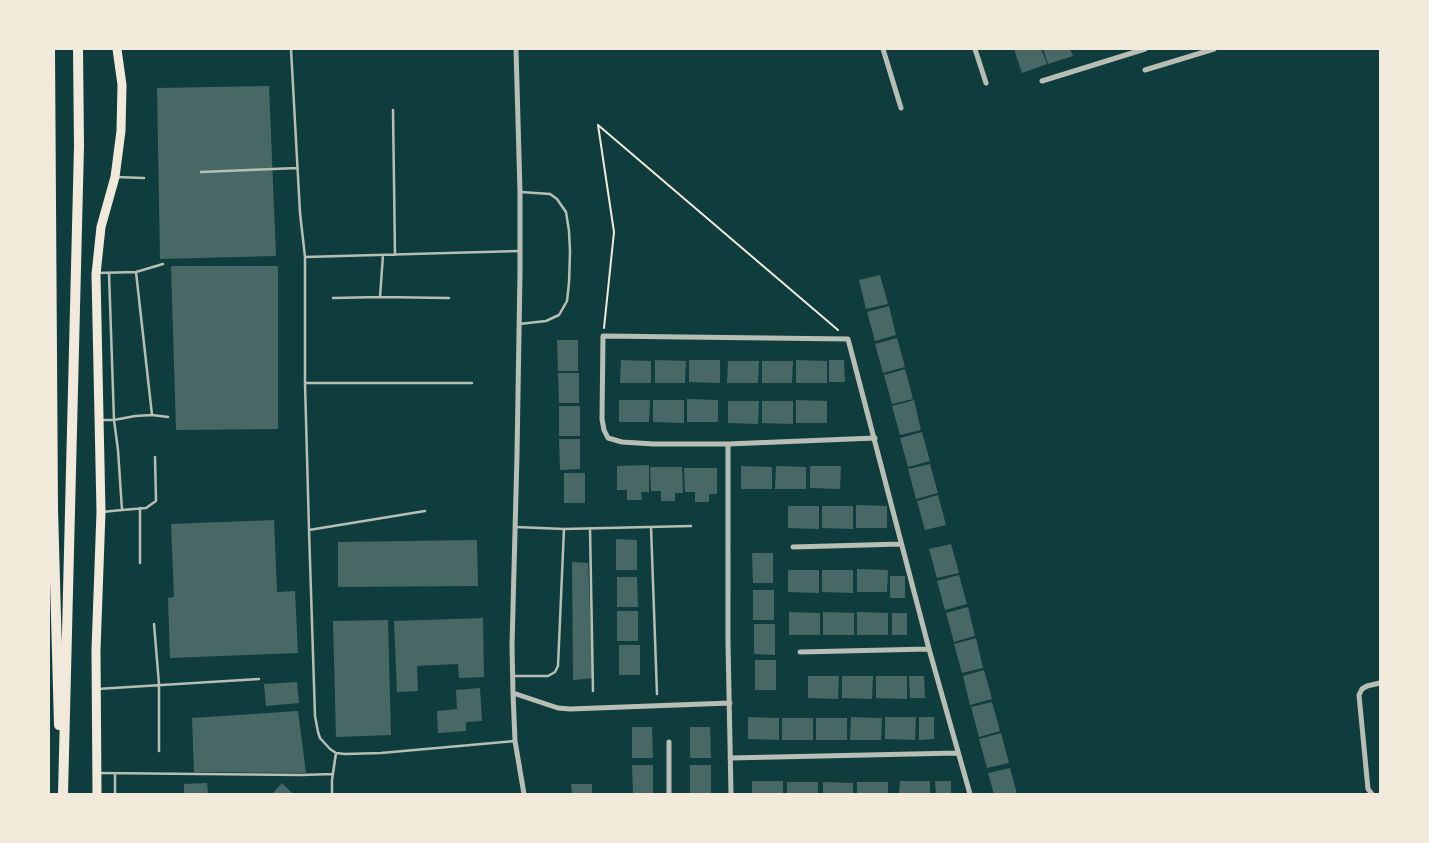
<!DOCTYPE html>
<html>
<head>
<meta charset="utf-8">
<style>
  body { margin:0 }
  #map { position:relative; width:1429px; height:843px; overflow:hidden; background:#0f3d3e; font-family:"Nunito Sans",sans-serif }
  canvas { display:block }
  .frame { position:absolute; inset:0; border:50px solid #f1e9da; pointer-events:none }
</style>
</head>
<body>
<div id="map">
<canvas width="1429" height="843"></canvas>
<div class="frame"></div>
</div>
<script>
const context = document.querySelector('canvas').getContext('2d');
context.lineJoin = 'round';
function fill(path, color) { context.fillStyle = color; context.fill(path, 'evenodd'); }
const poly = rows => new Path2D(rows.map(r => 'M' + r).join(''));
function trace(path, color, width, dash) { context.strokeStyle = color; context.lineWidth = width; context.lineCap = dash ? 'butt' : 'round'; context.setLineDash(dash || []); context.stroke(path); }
fill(poly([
  [1014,49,1041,49,1047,64,1022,73],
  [1043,49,1070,49,1073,56,1048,64],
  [269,86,276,256,160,259,157,88],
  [171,266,278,266,278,429,176,430],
  [880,275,888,304,866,309,859,280],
  [889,306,896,335,875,341,867,312],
  [897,338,905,367,883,373,875,344],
  [557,340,578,340,578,371,558,371],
  [621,360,651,361,651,383,620,383],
  [655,360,686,361,685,383,655,383],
  [689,360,720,360,720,383,689,382],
  [796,360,827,361,827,383,796,383],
  [829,360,844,360,845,382,829,382],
  [728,361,759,361,758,383,727,383],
  [762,361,793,361,792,383,762,383],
  [905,369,913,399,892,404,884,375],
  [558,373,579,373,579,403,559,403],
  [687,399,718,400,718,422,687,422],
  [619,400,650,400,649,422,619,422],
  [653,400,684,400,684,423,653,422],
  [796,400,827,401,827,423,796,423],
  [914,400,921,430,900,435,892,406],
  [728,401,759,401,758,424,728,423],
  [762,401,793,401,793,424,762,423],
  [559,406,580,406,580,436,559,436],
  [922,432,930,461,908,467,900,438],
  [559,439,580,439,580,469,560,470],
  [930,464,938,493,916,499,908,469],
  [649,465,649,492,641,492,642,500,627,500,627,490,617,490,617,466],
  [741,466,772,467,772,489,741,489],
  [776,466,806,467,806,489,775,489],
  [810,466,841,466,840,489,810,488],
  [650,467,682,467,683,493,675,493,675,501,661,501,661,491,651,491],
  [684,468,717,468,717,494,709,494,709,502,695,502,695,492,685,492],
  [564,473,585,473,585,503,564,503],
  [938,495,946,525,925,530,917,501],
  [856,505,887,506,887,528,856,528],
  [788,506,819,506,819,529,788,528],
  [822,506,853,506,853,529,822,528],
  [274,520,277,592,295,591,298,653,170,658,168,598,174,597,171,524],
  [616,539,637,540,637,570,616,570],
  [477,540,478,586,338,587,338,542],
  [951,544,959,573,937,578,929,549],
  [752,553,773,553,773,583,753,583],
  [572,562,588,563,593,678,573,680],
  [857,569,888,570,887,592,857,592],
  [788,570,819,570,819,593,788,592],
  [822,570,853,570,853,593,822,592],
  [959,575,967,604,945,610,937,581],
  [890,576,905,576,905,598,890,598],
  [617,577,637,577,638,607,617,607],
  [753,590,774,590,774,620,753,620],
  [968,607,975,636,954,642,946,613],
  [617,611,638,611,638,641,617,641],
  [789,612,820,613,820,635,789,635],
  [823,612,854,613,854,635,823,635],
  [857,612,888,613,888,635,857,635],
  [892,613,907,613,907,635,892,635],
  [483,618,484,677,459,678,458,664,417,666,418,691,397,692,394,621],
  [388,620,391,735,336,737,333,621],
  [754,624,775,624,775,655,754,654],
  [976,638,983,668,962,673,954,644],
  [619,645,640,645,640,675,619,675],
  [755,660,776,660,776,690,755,690],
  [984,670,992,699,970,705,963,676],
  [808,676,839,676,838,699,808,698],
  [842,676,873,676,872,699,842,698],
  [876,676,907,676,907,699,876,698],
  [909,676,924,676,925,698,910,698],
  [297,682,299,703,266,706,264,684],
  [480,688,482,721,466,722,466,731,438,733,437,711,457,709,456,690],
  [992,702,1000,731,979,737,971,707],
  [298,711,306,773,194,772,192,718],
  [748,717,779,718,779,740,748,739],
  [851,717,882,718,881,740,850,740],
  [885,717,916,717,915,740,885,739],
  [919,717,934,717,934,739,919,740],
  [782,718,813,718,813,740,782,740],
  [816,718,847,718,847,740,816,740],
  [632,727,652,727,653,758,632,758],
  [690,727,710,727,711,758,690,758],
  [1001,733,1009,763,987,768,979,739],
  [632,765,653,765,653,794,633,794],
  [690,765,711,765,711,794,690,794],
  [1010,768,1017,794,994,794,988,773],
  [752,781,783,781,783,794,752,794],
  [900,781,930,781,930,794,899,794],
  [935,781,951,781,951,794,936,794],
  [787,782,818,782,818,794,787,794],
  [823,782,853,783,853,794,823,794],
  [857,782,888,782,888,794,857,794],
  [207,783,208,794,184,794,184,784],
  [282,783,293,794,272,794],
  [571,784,592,784,592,794,572,794]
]), '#486865');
trace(poly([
  [598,125,838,330],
  [598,125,614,232,604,328]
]), '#f1e9da', 2);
trace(poly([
  [291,49,300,213,305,257,305,383,309,530,315,716,318,732,320,738,330,749,336,753,345,754,381,753,515,741],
  [393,110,395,255],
  [201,172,297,168],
  [116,177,144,178],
  [305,257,519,251],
  [136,272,152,415],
  [97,273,136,272,163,264],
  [109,273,114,420,135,416,152,415,168,417],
  [380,297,383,255],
  [333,298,380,297,449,298],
  [519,324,546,321,559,315,567,301,569,283,570,252,569,231,566,212,557,199,550,194,521,192],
  [305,383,472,383],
  [101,420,114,420,118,450,122,510,102,512],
  [140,508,140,563],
  [122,510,146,508,156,501,155,457],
  [516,527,564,529,691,526],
  [651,527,657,694],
  [590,528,593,691],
  [309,530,425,511],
  [154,624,159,684,159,751],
  [513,676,548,676,555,672,558,666,564,529],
  [97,689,259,679],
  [99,773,301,775,333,774],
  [115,774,115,794],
  [332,794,332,780,336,753]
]), '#b8beb3', 2.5);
trace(poly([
  [516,49,520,192,520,272,517,455,512,646,513,693,515,741,524,794],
  [883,49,901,108],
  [975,49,986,83],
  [1145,70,1214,49],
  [1042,81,1145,49],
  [728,444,653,444,622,442,608,438,604,430,602,419,603,336,848,339,929,649,970,794],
  [793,547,901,544],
  [800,652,929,649],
  [513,693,558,708,570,709,730,703],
  [669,742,669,794],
  [730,758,958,753],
  [731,794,728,643,728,444,875,438],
  [1372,794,1368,789,1359,695,1362,689,1367,686,1380,683]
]), '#b8beb3', 5);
trace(poly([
  [97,794,96,650,101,512,96,274,101,227,115,177,121,131,122,85,117,49]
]), '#f1e9da', 9);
trace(poly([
  [50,49,53,509,59,725],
  [63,794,79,146,78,49]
]), '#f1e9da', 10);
</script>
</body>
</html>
